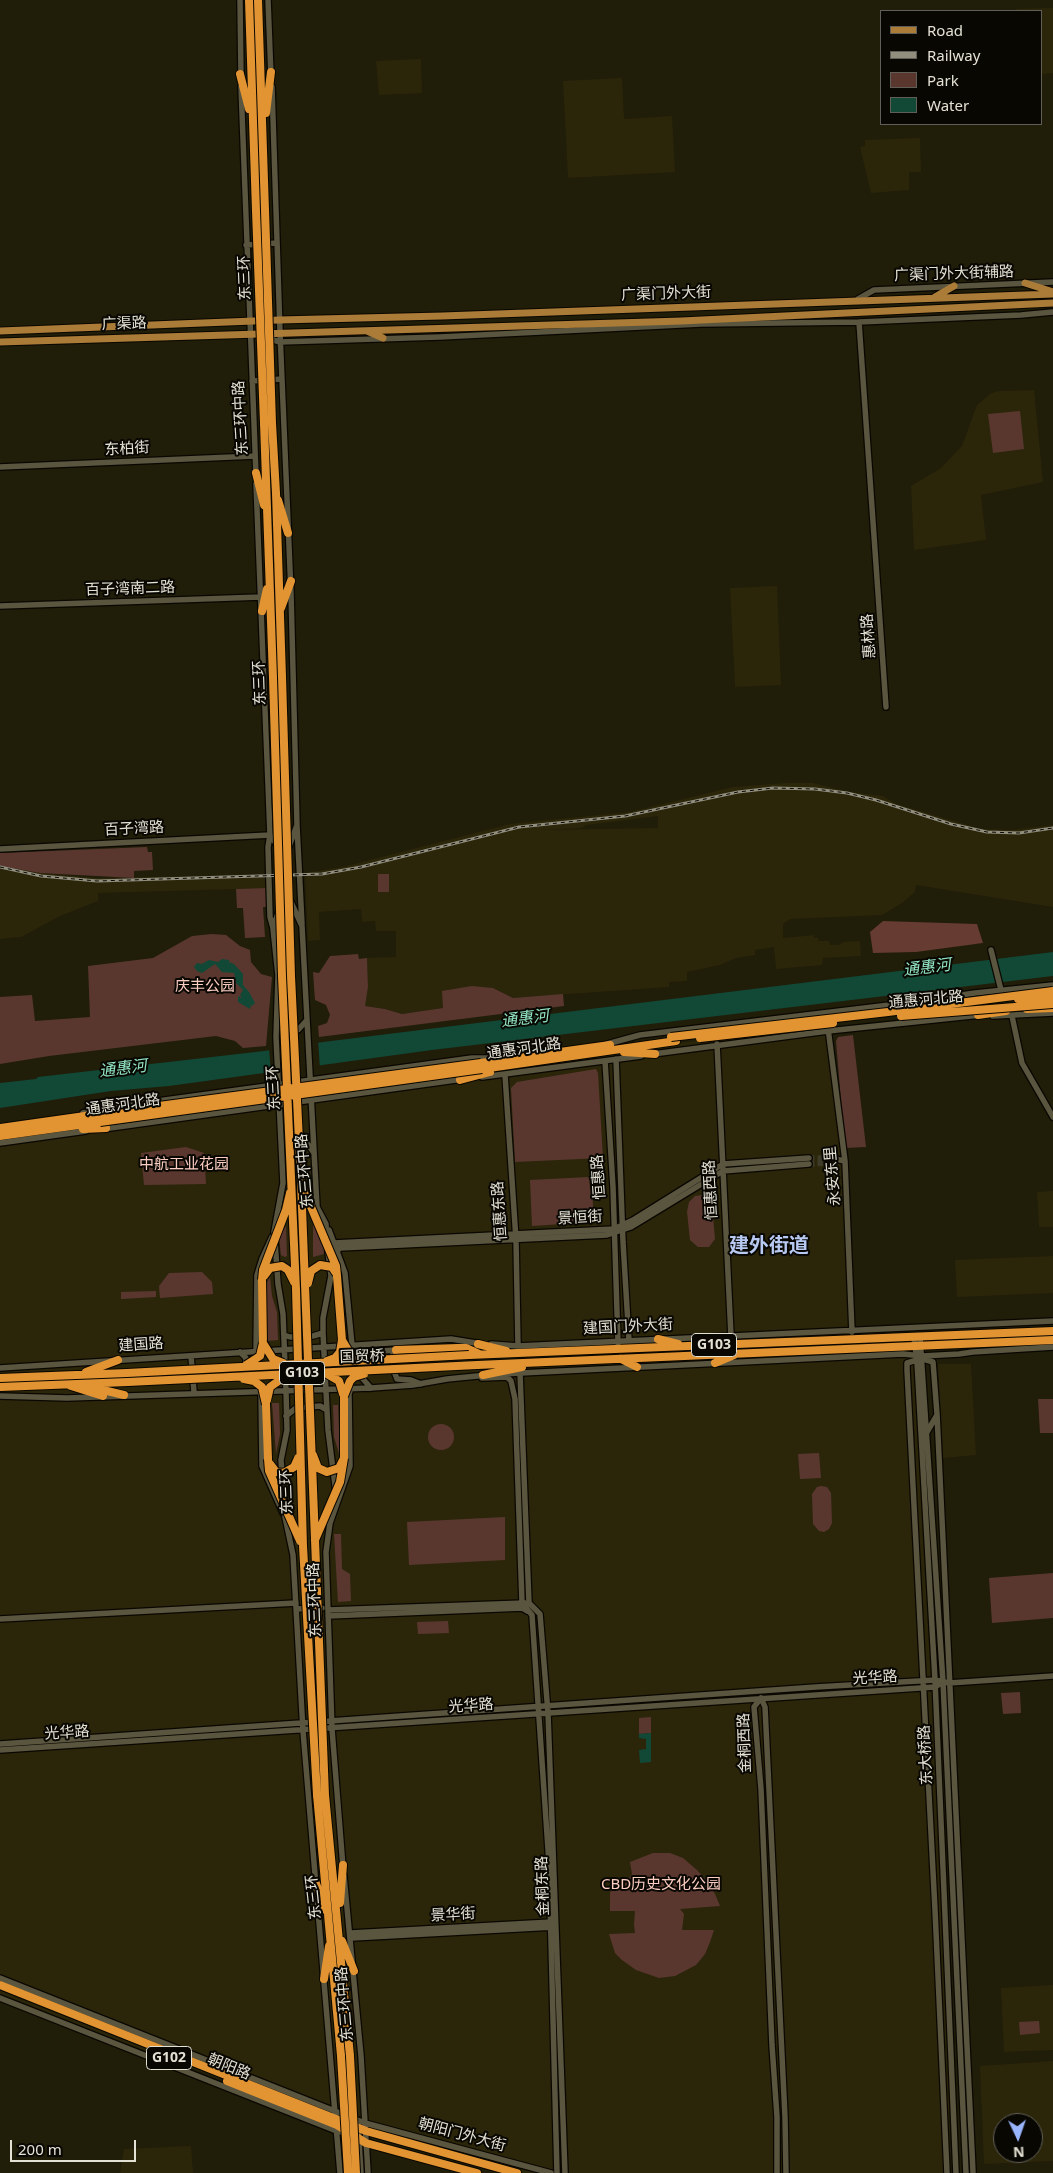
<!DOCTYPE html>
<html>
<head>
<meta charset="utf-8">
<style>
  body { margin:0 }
  #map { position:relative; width:1053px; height:2173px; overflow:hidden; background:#201d09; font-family:"Noto Sans",sans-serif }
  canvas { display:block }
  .legend { position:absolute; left:880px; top:10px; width:162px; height:115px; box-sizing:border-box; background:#090702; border:1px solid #605e56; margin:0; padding:6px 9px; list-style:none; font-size:15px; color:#e3e1d4 }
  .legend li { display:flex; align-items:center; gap:10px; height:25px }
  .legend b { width:25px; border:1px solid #605e56 }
  .north { position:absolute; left:993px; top:2113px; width:50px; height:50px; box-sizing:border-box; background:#090702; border:1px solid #605e56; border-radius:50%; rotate:177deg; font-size:14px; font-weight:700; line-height:20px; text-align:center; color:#e3e1d4 }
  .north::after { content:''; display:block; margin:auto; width:18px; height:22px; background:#98b5fd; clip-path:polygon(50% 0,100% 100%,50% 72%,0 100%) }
  .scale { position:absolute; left:10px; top:2140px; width:126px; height:22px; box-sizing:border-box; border:2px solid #e3e1d4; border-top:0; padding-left:6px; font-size:15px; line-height:18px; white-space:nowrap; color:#e3e1d4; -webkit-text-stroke:4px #090702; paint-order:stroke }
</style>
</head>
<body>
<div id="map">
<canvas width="1053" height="2173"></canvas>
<ul class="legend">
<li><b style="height:6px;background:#ab7b38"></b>Road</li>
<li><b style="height:6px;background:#918e7e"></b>Railway</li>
<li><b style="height:14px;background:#59372f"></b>Park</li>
<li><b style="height:14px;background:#124836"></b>Water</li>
</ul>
<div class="north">N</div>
<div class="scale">200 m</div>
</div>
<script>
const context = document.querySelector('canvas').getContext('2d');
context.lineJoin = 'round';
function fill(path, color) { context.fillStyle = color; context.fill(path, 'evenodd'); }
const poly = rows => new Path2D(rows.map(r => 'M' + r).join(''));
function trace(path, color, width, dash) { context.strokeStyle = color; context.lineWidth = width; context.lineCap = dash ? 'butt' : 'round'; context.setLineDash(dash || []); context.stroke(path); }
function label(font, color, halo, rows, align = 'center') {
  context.font = font + ' "Noto Sans","Noto Sans SC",sans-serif'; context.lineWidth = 4; context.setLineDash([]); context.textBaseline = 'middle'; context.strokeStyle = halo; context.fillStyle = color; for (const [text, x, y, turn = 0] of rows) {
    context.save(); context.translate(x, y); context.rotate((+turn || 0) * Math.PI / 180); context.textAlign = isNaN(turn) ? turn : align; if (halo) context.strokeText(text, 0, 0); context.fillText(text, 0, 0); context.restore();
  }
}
fill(poly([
  [1053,8,1053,73,1042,74,1042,11,1016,11,1016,9],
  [421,59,422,93,379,95,376,61],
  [622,78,624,119,672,116,675,172,568,178,563,81],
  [920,138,921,172,909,172,909,190,871,193,860,147,865,146,865,140],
  [1034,390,1043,482,981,495,986,540,914,550,911,486,941,468,962,446,977,405,990,394,998,391],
  [777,586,781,685,735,687,730,588],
  [786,783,813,783,849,792,883,796,896,804,981,829,1013,830,1053,825,1053,907,916,885,915,892,902,903,882,915,790,919,783,924,783,938,814,935,814,938,818,938,818,941,829,941,830,945,839,945,843,942,860,941,861,956,823,958,822,965,776,969,774,947,755,950,755,955,736,958,720,965,687,972,687,981,669,982,669,987,513,998,493,988,443,1008,402,1014,385,1009,364,1006,368,987,367,958,396,957,396,931,376,931,375,921,362,922,361,909,319,912,320,940,308,941,305,873,343,867,510,824,630,812,733,787],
  [658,816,658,828,540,830,582,828,586,825],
  [0,866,40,873,97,878,271,875,272,888,98,893,98,901,60,916,21,937,0,939],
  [826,1023,845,1161,853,1339,918,1338,943,1682,950,2173,516,2173,353,2128,0,1997,0,1132,297,1096],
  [1053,1191,1053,1227,1039,1227,1037,1192],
  [1053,1256,1053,1293,957,1297,955,1260],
  [938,1364,971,1364,976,1455,943,1458],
  [1053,1985,1053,2050,1004,2052,1001,1988],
  [1053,2061,1053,2161,984,2164,980,2066],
  [1003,2123,1033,2123,1033,2153,1003,2153],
  [191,2146,193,2173,120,2173,124,2149]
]), '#2b260a');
fill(poly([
  [1020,411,1024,449,993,453,988,414],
  [147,847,148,852,152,852,153,870,134,871,134,878,40,873,0,866,0,853],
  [378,874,389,874,389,892,378,892],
  [266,888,267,907,263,907,265,937,245,938,243,908,237,908,236,889],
  [212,934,226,935,240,946,250,950,251,962,261,974,272,977,266,1046,243,1048,235,1041,216,1036,49,1056,0,1064,0,997,32,995,35,1021,90,1017,88,966,153,958,192,936],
  [358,954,359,959,367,958,368,987,365,1006,385,1009,402,1014,443,1008,442,991,472,986,493,988,513,998,563,994,564,1006,319,1037,318,1026,327,1023,330,1015,326,1005,315,1000,313,972,319,973,330,956],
  [853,1035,866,1147,845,1148,836,1041,838,1037],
  [596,1069,598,1073,603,1158,515,1162,511,1088,517,1082],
  [186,1147,204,1153,206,1184,144,1185,141,1153],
  [589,1177,590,1189,592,1189,594,1222,532,1226,530,1180],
  [704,1195,710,1198,712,1205,715,1239,709,1247,698,1247,690,1240,687,1212,689,1202,695,1196],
  [313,1222,323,1245,324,1254,313,1257],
  [286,1226,287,1256,285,1257,281,1255,279,1237],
  [202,1272,212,1282,213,1294,160,1298,159,1286,169,1273],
  [270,1277,272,1296,277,1312,278,1340,266,1341,265,1286],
  [156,1291,156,1297,121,1299,121,1292],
  [1038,1399,1053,1399,1053,1433,1040,1433],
  [272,1403,279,1403,280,1434,276,1454],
  [333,1405,338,1405,340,1457,334,1437],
  '428 1437a13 13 0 1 1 26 0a13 13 0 1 1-26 0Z',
  [819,1453,821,1478,800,1479,798,1454],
  [821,1486,827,1487,831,1493,832,1523,829,1529,824,1532,819,1531,813,1524,812,1494,817,1487],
  [505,1517,505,1560,409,1565,407,1522],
  [334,1534,341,1534,342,1569,350,1574,351,1601,338,1602],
  [1053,1573,1053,1618,992,1623,989,1578],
  [448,1621,449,1633,418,1634,417,1622],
  [1020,1692,1021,1713,1003,1714,1001,1693],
  [651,1717,651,1733,639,1734,639,1718],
  [653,1853,670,1853,683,1858,697,1870,707,1881,715,1894,720,1906,680,1909,684,1914,682,1930,714,1930,710,1942,705,1954,696,1965,675,1976,659,1978,636,1970,622,1960,615,1953,609,1934,635,1933,634,1924,635,1911,610,1911,610,1893,615,1880,616,1884,624,1885,632,1874,630,1862],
  [1039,2021,1040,2033,1020,2035,1019,2022]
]), '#59372f');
fill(poly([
  [883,921,977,924,983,943,916,952,873,953,870,932]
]), '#663b31');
fill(poly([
  [1053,952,1053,976,432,1050,169,1086,111,1091,0,1108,0,1083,36,1079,38,1077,264,1051,323,1042],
  [222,959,229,960,229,962,234,964,243,974,243,985,249,992,255,1003,252,1006,249,1003,251,1006,250,1009,238,1002,238,996,242,998,240,995,243,990,236,983,234,973,222,972,215,964,202,973,197,971,194,967,197,963,202,964,209,960,218,962],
  [651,1733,651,1762,640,1763,639,1750,646,1749,646,1739,639,1738,639,1734]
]), '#124836');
fill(poly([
  [318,1040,320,1069,271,1074,269,1048]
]), '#201d09');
trace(poly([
  [809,1158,830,1158],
  [809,1164,830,1163]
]), '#3d3a27', 5.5, [5.5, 3]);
const secondary = poly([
  [240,0,241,78],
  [268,0,271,76],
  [241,87,256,475],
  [272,87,280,332,291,593,297,825,288,849],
  [246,245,277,243],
  [858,299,874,290,1053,282],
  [859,322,886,707],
  [266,338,280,342,440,337,701,324,859,322,1021,315,1053,312],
  [252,381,282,379],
  [0,467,255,456],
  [256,484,270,835,277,845],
  [0,606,261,597],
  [297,826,302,924],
  [0,849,270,835,268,847,270,917,273,928],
  [290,900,302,926,317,1207,326,1224,327,1241],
  [991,950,1001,990],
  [993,1016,1053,1013],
  [1012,1016,1022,1063,1053,1117],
  [828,1028,845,1161,852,1332],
  [290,1031,298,1030,306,1021],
  [290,1041,293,1087],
  [607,1044,640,1035,906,1003,975,993,1053,985],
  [717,1044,731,1336],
  [653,1054,828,1031,981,1015],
  [616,1059,623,1242,629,1341],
  [605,1061,613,1187,618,1343],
  [505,1075,516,1240,518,1346],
  [482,1077,641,1056],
  [83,1113,99,1109,472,1058,498,1058],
  [103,1129,463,1079],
  [300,1133,314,1153],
  [0,1143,86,1131],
  [830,1158,845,1161],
  [329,1230,345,1273,352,1345],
  [274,1232,283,1183,276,1037,278,975,273,929,278,913],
  [275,1241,278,1284,283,1314,286,1391,287,1430,281,1460,285,1517,293,1555,303,1731,340,2173],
  [334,1243,614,1229,633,1220,723,1164,809,1158],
  [337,1251,340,1248,607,1235,631,1227,723,1171,809,1164],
  [328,1252,331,1276,323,1318,323,1333,328,1430,337,1501],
  [284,1335,290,1337,313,1336,323,1333],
  [914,1337,917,1362,935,1680,956,2173],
  [920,1337,943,1682,966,2173],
  [491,1344,518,1346,1053,1321],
  [399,1349,393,1354,394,1371,397,1379,411,1380,421,1384],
  [256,1351,257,1275,262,1259,272,1237],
  [240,1352,246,1358,246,1368],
  [191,1356,194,1392],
  [923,1359,933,1362,937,1414,973,2172],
  [917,1360,907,1363,907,1370,935,1910,947,2173],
  [0,1368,451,1339,482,1344],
  [520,1373,529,1603],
  [501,1374,903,1354,922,1356,959,1354,973,1352,1053,1347],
  [482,1378,507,1377,511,1381,515,1399,522,1603,532,1615,549,1864,557,2173],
  [371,1388,362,1378,363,1354,366,1352,396,1350],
  [261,1392,262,1466,283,1513],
  [0,1396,67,1398,371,1388,413,1385,447,1379,487,1375],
  [286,1416,296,1408,320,1406,327,1410],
  [927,1432,937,1415],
  [529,1603,540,1614,548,1713,565,2173],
  [296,1609,322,1608],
  [328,1610,525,1603],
  [328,1616,522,1608,527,1611],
  [0,1619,296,1603],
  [0,1744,816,1687,935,1680,949,1683,1053,1676],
  [0,1750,935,1687,943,1682],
  [343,1867,332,1729,326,1552,330,1523,350,1466,349,1394,351,1388],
  [344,1876,361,2056,368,2173],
  [351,1933,552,1922],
  [352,1938,554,1927],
  [0,1978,365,2123,551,2173],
  [0,1998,339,2132],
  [358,2124,361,2173],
  [777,2173,777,2117,772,2045,761,1789,754,1707,761,1698,765,1707,785,2117,786,2173]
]);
const primary = poly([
  [1025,283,1053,292],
  [935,297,954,286],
  [0,331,279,320,442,316,1053,294],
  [367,331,383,338],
  [0,342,681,321,1053,303]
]);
const highway = poly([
  [249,0,256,211],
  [258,0,265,210],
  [240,74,249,109],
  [266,113,271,72],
  [264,423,273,678],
  [272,423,276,493,282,677],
  [256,473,264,505],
  [278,500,288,533],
  [281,608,291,581],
  [262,611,267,589],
  [1027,1009,1053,1008],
  [978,1015,1006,1011],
  [624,1052,655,1054],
  [481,1063,610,1045],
  [482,1069,676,1041],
  [460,1080,490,1072],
  [0,1128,99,1114],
  [83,1129,106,1128],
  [0,1136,100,1122],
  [337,1276,342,1340],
  [262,1280,263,1343],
  [658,1339,678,1344],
  [478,1344,506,1351],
  [396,1350,458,1348,466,1348,479,1354],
  [469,1355,1053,1331],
  [621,1359,637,1367],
  [715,1363,734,1355],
  [477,1365,1053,1340],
  [86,1372,118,1360],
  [483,1375,522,1367],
  [0,1378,127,1373],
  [71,1386,103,1396],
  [86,1386,124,1395],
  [0,1387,128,1382],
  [344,1396,344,1458],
  [266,1404,268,1459],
  [317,1795,341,2056],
  [325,1795,350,2056],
  [315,1881,326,1910],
  [340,1903,343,1865],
  [342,1941,354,1971],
  [324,1979,329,1946],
  [0,1985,366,2131,517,2173],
  [227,2081,337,2125,366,2143,477,2173]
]);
trace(secondary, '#0a0700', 8);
trace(primary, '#0a0700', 9);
trace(highway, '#0a0700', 10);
trace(secondary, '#59553f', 5.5);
trace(primary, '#ab7b38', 7);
trace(highway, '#e29433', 8);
const rail = poly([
  [0,867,41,876,97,881,322,874,361,867,519,827,625,816,738,792,773,788,815,789,847,793,876,800,951,824,987,832,1019,833,1053,828]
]);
trace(rail, '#918e7e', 3);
trace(rail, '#090702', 1, [4]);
const highwayBridge = poly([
  [265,210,272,423],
  [256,211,264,423],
  [282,677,291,976,301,1182,325,1795],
  [273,678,282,976,296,1289,303,1546,317,1795],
  [1018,999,1053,996],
  [901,1016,1053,1004],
  [671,1037,888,1012,1053,991],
  [700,1038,833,1023],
  [99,1114,481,1063],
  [100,1122,482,1069],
  [303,1188,336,1266,337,1276],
  [264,1276,270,1268,282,1266,288,1270,294,1282],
  [262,1280,263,1270,286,1210,290,1193],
  [308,1283,311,1271,320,1265,332,1267,336,1273],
  [342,1340,351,1355,364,1359],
  [263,1343,273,1359,283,1363],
  [327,1361,335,1358,340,1352,342,1340],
  [246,1365,260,1356,263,1343],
  [127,1373,469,1355],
  [327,1374,339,1381,343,1394],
  [244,1379,254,1381,262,1387,266,1404],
  [128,1382,477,1365],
  [344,1396,350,1381,354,1377,364,1374],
  [267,1400,270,1387,287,1375],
  [313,1455,318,1468,327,1472,339,1468,343,1460],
  [268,1459,269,1471,300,1541],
  [270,1464,276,1472,284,1473,294,1467,298,1458],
  [315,1540,340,1482,344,1458],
  [341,2056,348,2173],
  [350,2056,356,2173]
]);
trace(highwayBridge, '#0a0700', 10, []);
trace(highwayBridge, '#e29433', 8);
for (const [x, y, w] of [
  [714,1345,45],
  [302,1373,45],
  [169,2058,45]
]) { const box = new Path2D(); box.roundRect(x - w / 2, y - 11.5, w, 23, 4); context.fillStyle = '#090702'; context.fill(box); trace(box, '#e3e1d4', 1); }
label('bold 14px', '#e3e1d4', null, [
  ["G103",714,1345],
  ["G103",302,1373],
  ["G102",169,2058]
]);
label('15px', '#e3e1d4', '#090702', [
  ["广渠门外大街辅路",954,274,-2],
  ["东三环",245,278,-92],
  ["广渠门外大街",666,294,-2],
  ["广渠路",124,324,-2],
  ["东三环中路",241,418,-93],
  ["东柏街",127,449,-3],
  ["百子湾南二路",130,589,-2],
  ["惠林路",869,636,-94],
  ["东三环",260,683,-92],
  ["百子湾路",134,829,-3],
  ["通惠河北路",926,1000,-5],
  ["通惠河北路",524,1049,-8],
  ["东三环",274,1088,-93],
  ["通惠河北路",123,1105,-8],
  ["东三环中路",305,1171,-95],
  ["永安东里",833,1176,-95],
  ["恒惠路",599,1177,-94],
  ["恒惠西路",711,1190,-93],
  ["恒惠东路",500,1211,-94],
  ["景恒街",580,1218,-3],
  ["建国门外大街",628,1327,-3],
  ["建国路",141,1345,-4],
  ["国贸桥",362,1357,-2],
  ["东三环",287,1492,-92],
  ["东三环中路",315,1600,-92],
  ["光华路",875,1678,-3],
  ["光华路",471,1706,-4],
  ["光华路",67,1733,-4],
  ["金桐西路",745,1743,-92],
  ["东大桥路",926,1755,-93],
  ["金桐东路",543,1886,-92],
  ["东三环",314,1897,-96],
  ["景华街",453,1915,-3],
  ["东三环中路",345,2004,-95],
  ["朝阳路",229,2067,22],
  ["朝阳门外大街",462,2135,15]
]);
label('15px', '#fbccc0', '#090702', [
  ["庆丰公园",205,987],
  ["中航工业花园",184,1165],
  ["CBD历史文化公园",661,1885]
]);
label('italic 16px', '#91e4c3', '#090702', [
  ["通惠河",927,968,-7],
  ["通惠河",525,1019,-7],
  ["通惠河",123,1069,-7]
]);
label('bold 20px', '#b8caf2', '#090702', [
  ["建外街道",769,1246]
]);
</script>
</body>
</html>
